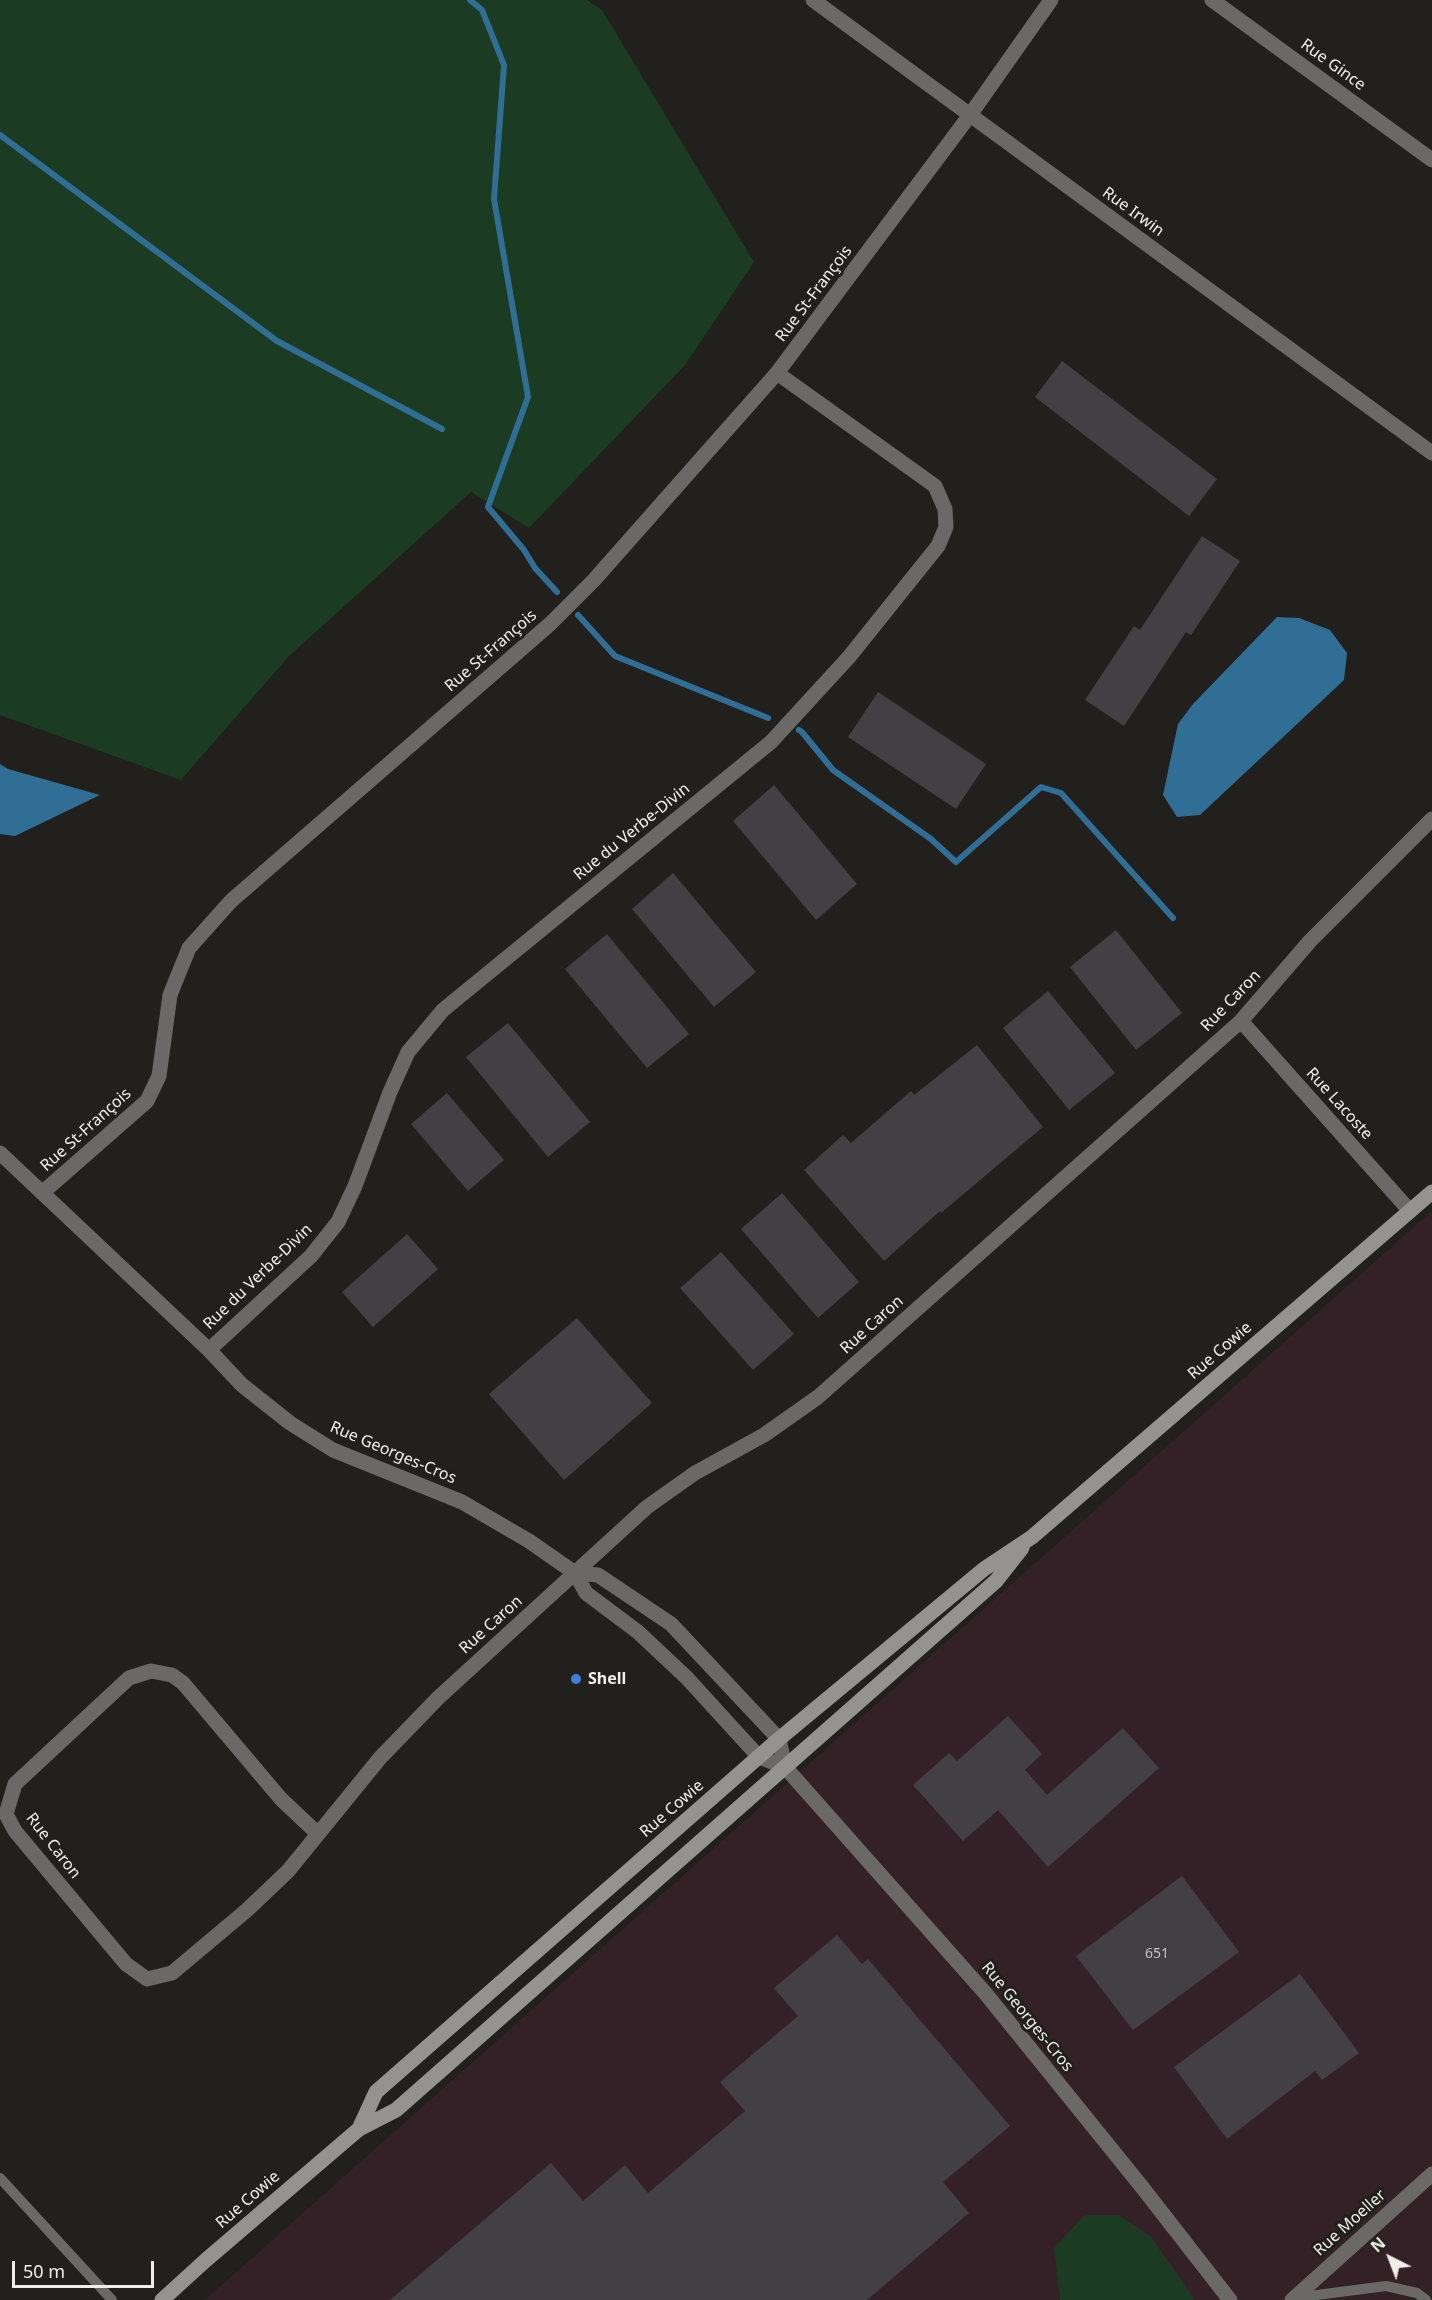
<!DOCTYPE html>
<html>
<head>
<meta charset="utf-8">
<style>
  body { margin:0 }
  #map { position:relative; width:1432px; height:2300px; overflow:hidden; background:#21201c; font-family:"Noto Sans",sans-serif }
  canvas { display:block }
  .north { position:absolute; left:1360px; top:2228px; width:60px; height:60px; -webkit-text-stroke:4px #21201c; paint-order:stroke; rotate:318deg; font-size:16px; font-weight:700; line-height:24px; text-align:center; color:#efeeeb }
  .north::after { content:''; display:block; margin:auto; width:21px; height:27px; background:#efeeeb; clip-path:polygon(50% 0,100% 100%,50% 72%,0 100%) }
  .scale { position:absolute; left:12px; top:2261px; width:142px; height:27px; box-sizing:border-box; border:3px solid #efeeeb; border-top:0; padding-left:8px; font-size:18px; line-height:21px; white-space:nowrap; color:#efeeeb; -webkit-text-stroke:4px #21201c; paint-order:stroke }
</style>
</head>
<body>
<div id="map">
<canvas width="1432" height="2300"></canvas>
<div class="north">N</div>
<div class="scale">50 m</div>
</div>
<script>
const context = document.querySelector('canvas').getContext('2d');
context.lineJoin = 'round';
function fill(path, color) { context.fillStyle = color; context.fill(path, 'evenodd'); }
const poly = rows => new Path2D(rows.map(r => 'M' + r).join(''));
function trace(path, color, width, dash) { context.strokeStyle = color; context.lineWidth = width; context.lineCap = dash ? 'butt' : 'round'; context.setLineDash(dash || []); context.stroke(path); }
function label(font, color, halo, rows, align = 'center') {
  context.font = font + ' "Noto Sans",sans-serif'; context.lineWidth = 6; context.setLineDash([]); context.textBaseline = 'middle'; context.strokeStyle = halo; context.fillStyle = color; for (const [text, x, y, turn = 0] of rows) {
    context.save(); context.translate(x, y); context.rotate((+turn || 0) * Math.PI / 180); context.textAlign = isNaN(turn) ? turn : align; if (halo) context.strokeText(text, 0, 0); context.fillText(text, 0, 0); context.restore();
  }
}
fill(poly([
  [1432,1211,1432,2300,204,2300,242,2267]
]), '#342127');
fill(poly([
  [0,0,587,0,602,10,754,262,685,365,529,528,471,492,289,656,181,780,0,715],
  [1085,2215,1119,2215,1151,2237,1195,2300,1060,2300,1054,2248]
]), '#1c3b23');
fill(poly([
  [1277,617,1299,618,1330,630,1347,653,1344,680,1200,815,1177,817,1163,795,1178,724,1193,704],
  [0,764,8,769,100,795,15,836,0,834]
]), '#316e96');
trace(poly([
  [470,0,482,10,504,65,494,199,528,397,488,507,524,550,535,568,557,592],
  [0,135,277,341,442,429],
  [578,615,615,656,768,718],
  [799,730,802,732,833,770,931,839,956,862,1041,787,1061,793,1173,918]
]), '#316e96', 6);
fill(poly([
  [1062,361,1217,479,1189,516,1035,397],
  [1202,536,1240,561,1191,635,1186,632,1124,726,1085,700,1134,626,1140,630],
  [878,692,986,764,956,809,848,737],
  [774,785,857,884,816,920,733,821],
  [673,873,756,972,714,1007,632,909],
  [1116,930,1182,1013,1136,1050,1070,967],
  [607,934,689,1034,647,1068,565,969],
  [1048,991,1115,1073,1069,1110,1003,1028],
  [508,1023,590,1122,548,1157,466,1057],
  [977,1045,1043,1127,941,1213,940,1211,884,1261,804,1170,843,1135,851,1143,911,1091,914,1095],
  [447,1093,504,1160,468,1191,411,1124],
  [782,1193,859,1282,818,1318,741,1229],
  [407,1234,438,1269,373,1327,342,1292],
  [721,1252,794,1334,753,1370,680,1288],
  [577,1318,652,1403,564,1480,489,1394],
  [1008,1716,1042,1754,1025,1770,1047,1795,1123,1728,1159,1768,1048,1867,998,1810,963,1841,913,1785,949,1753,957,1761],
  [1182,1876,1239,1952,1133,2030,1076,1956],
  [837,1935,862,1964,868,1959,1010,2126,943,2182,969,2213,867,2300,390,2300,551,2163,583,2201,625,2165,648,2193,745,2111,720,2082,798,2016,774,1988],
  [1300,1974,1359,2053,1322,2080,1315,2071,1227,2139,1174,2067]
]), '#424044');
trace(poly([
  [0,2178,112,2300],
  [1294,2298,1386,2286,1417,2293,1426,2300]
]), '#6b6967', 10);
trace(poly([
  [813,0,1432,453],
  [1212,0,1432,160],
  [1241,1021,1410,1211],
  [0,1153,209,1350,242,1385,290,1423,333,1450,462,1502,529,1541,575,1573,586,1593,638,1632,687,1678,759,1757,785,1767,986,1994,1142,2187,1230,2300],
  [42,1193,147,1101,159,1076,170,995,189,948,231,901,550,624,594,580,777,373,970,115,1051,0],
  [209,1350,311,1256,338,1222,355,1186,390,1092,408,1052,443,1010,771,742,849,657,938,546,946,527,945,509,935,486,777,373],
  [575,1573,598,1575,671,1624,779,1739,785,1767],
  [317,1833,281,1799,183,1683,172,1675,151,1671,129,1678,15,1784,6,1814,15,1831,126,1964,147,1979,172,1973,247,1910,288,1871,380,1758,438,1698,647,1507,695,1473,764,1435,818,1397,1241,1021,1310,941,1432,819],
  [1292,2300,1432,2174]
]), '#6b6967', 15);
trace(poly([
  [359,2129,376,2092,779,1739,984,1569,1032,1537,1432,1192],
  [162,2300,206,2260,359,2129,396,2110,996,1581,1022,1548]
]), '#959390', 15);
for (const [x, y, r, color] of [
  [576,1679,6,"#3f7fe0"]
]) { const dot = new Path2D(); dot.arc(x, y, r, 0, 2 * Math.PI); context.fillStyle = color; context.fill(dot); trace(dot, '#21201c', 2); }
label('14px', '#c4c2c1', null, [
  ["651",1157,1954]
]);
label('16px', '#efeeeb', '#21201c', [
  ["Rue Gince",1333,65,36],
  ["Rue Irwin",1133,212,36],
  ["Rue St-François",814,294,-53],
  ["Rue St-François",491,651,-41],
  ["Rue du Verbe-Divin",632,832,-39],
  ["Rue Caron",1231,1001,-46],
  ["Rue Lacoste",1339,1104,48],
  ["Rue St-François",86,1130,-42],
  ["Rue du Verbe-Divin",258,1277,-44],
  ["Rue Caron",872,1325,-42],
  ["Rue Cowie",1220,1351,-41],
  ["Rue Georges-Cros",393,1453,23],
  ["Rue Caron",491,1625,-42],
  ["Rue Cowie",672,1809,-41],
  ["Rue Caron",53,1846,52],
  ["Rue Georges-Cros",1027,2017,51],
  ["Rue Cowie",248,2200,-41],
  ["Rue Moeller",1350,2223,-42]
]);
label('bold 16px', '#efeeeb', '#21201c', [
  ["Shell",588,1679]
], 'left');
</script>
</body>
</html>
